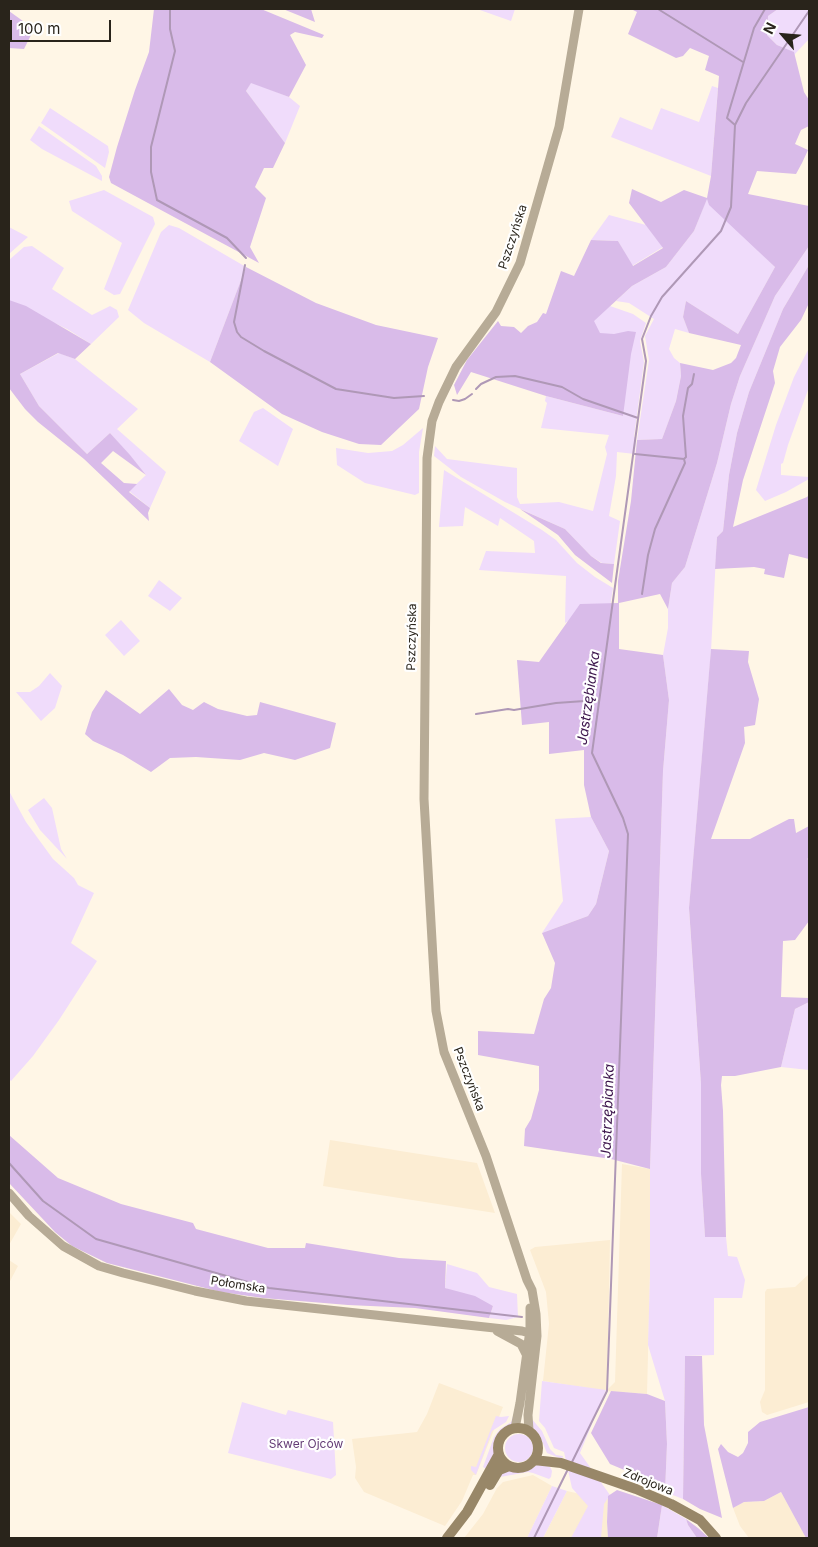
<!DOCTYPE html>
<html>
<head>
<meta charset="utf-8">
<style>
  body { margin:0 }
  #map { position:relative; width:818px; height:1547px; overflow:hidden; background:#fff6e6; font-family:Inter,sans-serif }
  canvas { display:block }
  .frame { position:absolute; inset:0; border:10px solid #29241b; pointer-events:none }
  .north { position:absolute; left:758px; top:10px; width:50px; height:50px; -webkit-text-stroke:4px #fff; paint-order:stroke; rotate:297deg; font-size:14px; font-weight:700; line-height:20px; text-align:center; color:#29241b }
  .north::after { content:''; display:block; margin:auto; width:18px; height:22px; background:#29241b; clip-path:polygon(50% 0,100% 100%,50% 72%,0 100%) }
  .scale { position:absolute; left:10px; top:20px; width:101px; height:22px; box-sizing:border-box; border:2px solid #29241b; border-top:0; padding-left:6px; font-size:15px; line-height:18px; white-space:nowrap; color:#29241b; -webkit-text-stroke:4px #fff; paint-order:stroke }
</style>
</head>
<body>
<div id="map">
<canvas width="818" height="1547"></canvas>
<div class="frame"></div>
<div class="north">N</div>
<div class="scale">100 m</div>
</div>
<script>
const context = document.querySelector('canvas').getContext('2d');
context.lineJoin = 'round';
function fill(path, color) { context.fillStyle = color; context.fill(path, 'evenodd'); }
const poly = rows => new Path2D(rows.map(r => 'M' + r).join(''));
function trace(path, color, width, dash) { context.strokeStyle = color; context.lineWidth = width; context.lineCap = dash ? 'butt' : 'round'; context.setLineDash(dash || []); context.stroke(path); }
function label(font, color, halo, rows, align = 'center') {
  context.font = font + ' Inter,sans-serif'; context.lineWidth = 4.5; context.setLineDash([]); context.textBaseline = 'middle'; context.strokeStyle = halo; context.fillStyle = color; for (const [text, x, y, turn = 0] of rows) {
    context.save(); context.translate(x, y); context.rotate((+turn || 0) * Math.PI / 180); context.textAlign = isNaN(turn) ? turn : align; if (halo) context.strokeText(text, 0, 0); context.fillText(text, 0, 0); context.restore();
  }
}
fill(poly([
  [330,1140,477,1163,495,1213,323,1186],
  [622,1164,650,1169,650,1275,647,1394,607,1391,543,1381,549,1324,546,1292,530,1250,535,1247,610,1240,607,1390,615,1382],
  [9,1212,21,1224,9,1245],
  [9,1260,18,1266,9,1283],
  [809,1274,809,1402,767,1415,762,1412,760,1402,765,1390,765,1292,767,1289,795,1287],
  [439,1383,503,1407,476,1475,473,1475,462,1501,445,1526,364,1492,355,1478,356,1467,352,1439,417,1432,427,1414],
  [533,1475,552,1486,527,1538,464,1538,483,1514,497,1488,503,1482],
  [567,1491,580,1494,608,1496,607,1522,608,1538,543,1538],
  [781,1492,806,1538,749,1538,740,1526,733,1508,744,1502,764,1501]
]), '#fcedd3');
fill(poly([
  [477,9,515,9,511,21],
  [778,9,809,9,809,39,794,55,793,52,777,45,767,35,768,16],
  [251,82,289,97,300,106,285,143,246,91],
  [712,86,718,88,711,176,611,137,620,117,652,130,661,108,699,122],
  [50,108,108,146,109,152,105,168,41,123],
  [39,126,96,166,102,176,102,181,42,149,30,140],
  [104,190,153,217,155,224,120,294,114,295,104,289,122,243,72,211,69,201],
  [707,198,775,267,738,334,686,301,683,317,689,333,675,329,669,349,674,358,680,363,681,376,676,401,662,439,637,440,649,360,645,336,654,319,629,303,616,301,632,286,666,267,694,231],
  [609,215,646,225,663,247,632,266,618,241,591,240],
  [169,225,179,228,246,267,210,362,144,323,128,310,161,232],
  [9,227,28,237,9,254],
  [32,246,64,268,52,289,92,315,110,306,117,310,119,317,91,344,67,329,9,301,9,260,24,247],
  [809,246,809,265,783,309,749,392,737,433,729,475,723,531,717,537,711,651,689,909,701,1084,701,1174,705,1237,726,1237,728,1256,737,1257,745,1280,742,1298,714,1298,714,1355,685,1356,683,1499,665,1492,667,1444,665,1401,648,1345,650,1275,650,1169,663,771,669,700,663,655,668,628,668,609,672,583,685,567,717,463,731,404,740,376,775,296],
  [610,306,633,314,646,323,640,341,644,362,634,437,636,437,635,454,617,452,616,476,609,516,620,521,614,564,602,563,591,556,565,529,505,502,461,477,434,456,435,446,447,459,517,468,517,497,520,504,559,502,593,511,607,454,605,447,609,435,541,428,547,403,545,401,546,396,623,416,615,336,600,334,592,320],
  [809,348,809,387,788,445,783,463,781,464,781,475,809,477,809,479,786,492,765,501,756,490,776,425,794,377],
  [59,353,75,359,138,409,117,429,166,472,150,508,129,491,146,475,110,433,87,454,39,406,20,374],
  [263,408,293,429,278,466,239,441,254,412],
  [423,428,419,452,419,493,415,495,365,483,337,465,336,448,368,453,392,451,403,445],
  [444,470,542,530,556,540,577,563,595,577,613,588,609,614,585,612,565,623,566,576,479,570,486,551,535,553,534,541,500,518,498,526,465,507,463,526,439,527],
  [159,580,182,598,170,611,148,596],
  [121,620,140,641,124,656,105,635],
  [50,673,62,686,55,708,41,721,16,692,30,692,39,686],
  [9,791,26,822,53,859,74,878,78,885,94,893,71,943,97,961,59,1020,33,1056,11,1081,9,1079],
  [44,798,52,808,61,849,67,859,40,830,28,810],
  [591,817,609,851,596,904,588,916,542,933,563,901,555,819],
  [809,1002,809,1070,781,1067,795,1009],
  [447,1264,477,1273,489,1287,517,1294,518,1317,506,1320,489,1318,493,1306,445,1288],
  [542,1381,606,1390,580,1453,610,1495,604,1504,601,1538,571,1538,588,1506,572,1488,564,1452,554,1448,545,1428,539,1421],
  [242,1402,286,1415,288,1410,333,1422,336,1475,331,1479,228,1453],
  [516,1415,513,1423,502,1432,498,1439,496,1443,496,1456,488,1470,483,1467,494,1437,500,1429,511,1422,513,1416],
  [496,1416,501,1417,509,1416,506,1422,492,1431,476,1475,471,1470,471,1466,476,1467],
  [531,1418,542,1431,550,1449,556,1455,563,1456,562,1459,547,1453,539,1434,533,1428],
  '505 1448a14 14 0 1 1 28 0a14 14 0 1 1-28 0Z',
  [539,1464,550,1467,552,1471,551,1477,549,1479,533,1473,528,1472,500,1477,501,1472,506,1470,518,1472,526,1471],
  [552,1486,567,1491,543,1538,527,1538],
  [662,1505,686,1519,688,1525,697,1538,657,1538]
]), '#f0dcfb');
fill(poly([
  [154,9,261,9,324,35,322,38,295,32,290,35,306,65,289,97,251,83,246,91,285,143,273,168,264,168,255,187,266,198,250,247,259,263,111,183,109,177,117,147,135,90,149,52],
  [283,9,311,9,315,22],
  [631,9,778,9,768,16,767,35,777,45,794,52,804,92,809,100,809,126,801,130,795,144,808,150,802,163,796,174,757,171,748,194,809,206,809,246,775,296,740,376,731,404,717,463,685,567,672,583,668,609,660,594,619,603,619,649,663,655,669,700,663,771,650,1169,611,1159,524,1146,525,1129,531,1119,539,1090,539,1066,478,1055,478,1031,534,1034,544,999,551,988,555,963,542,933,588,916,596,904,609,851,591,817,584,785,584,750,549,754,549,722,522,725,517,660,539,662,580,604,618,603,618,581,631,501,637,440,662,439,676,401,681,376,680,363,713,370,731,363,736,358,741,345,689,333,683,317,686,301,738,334,775,267,709,205,707,199,694,231,666,267,632,286,594,321,600,333,614,334,628,331,636,332,631,354,623,416,546,396,471,372,457,395,454,385,467,360,498,321,501,326,514,327,521,333,528,326,537,322,543,313,546,314,561,271,574,276,591,240,618,241,633,266,663,248,629,203,632,189,661,202,684,190,707,198,711,176,719,76,705,70,709,56,690,48,683,56,676,58,628,34,637,12],
  [9,11,34,29,24,49,9,48],
  [809,265,809,303,801,320,780,347,773,371,775,383,743,480,733,527,807,497,809,495,809,559,789,554,784,578,764,574,765,569,754,567,715,569,717,537,723,531,729,475,737,433,749,392,783,309],
  [246,267,316,303,376,325,438,338,428,367,419,409,381,445,359,444,322,432,282,414,210,362],
  [9,300,26,306,91,344,75,359,58,353,20,374,39,406,87,454,110,433,130,455,146,475,113,451,101,463,124,483,137,484,129,492,150,508,148,513,149,521,84,459,38,422,25,409,9,388],
  [520,509,565,529,591,556,601,563,614,564,612,583,575,555,558,535],
  [711,649,749,651,748,662,759,699,755,725,744,727,745,743,711,839,750,839,789,819,794,819,796,833,809,826,809,860,807,858,809,862,809,921,795,940,783,941,781,997,809,998,809,1002,795,1009,781,1067,735,1076,722,1076,721,1085,723,1111,726,1237,705,1237,701,1174,701,1084,689,908],
  [169,689,182,705,193,710,204,702,218,709,247,716,257,715,260,702,336,723,330,748,295,760,264,753,240,760,196,757,170,758,151,772,123,755,93,741,85,734,92,712,106,690,140,714],
  [9,1135,58,1178,121,1204,193,1223,196,1229,268,1248,305,1248,306,1243,399,1258,446,1261,445,1288,475,1296,493,1306,489,1318,415,1308,348,1305,263,1298,221,1292,107,1263,72,1246,55,1232,9,1183],
  [685,1356,702,1356,704,1425,722,1518,700,1509,683,1499],
  [611,1391,647,1394,665,1401,667,1444,665,1492,634,1474,610,1464,591,1433],
  [809,1407,809,1538,806,1538,781,1492,764,1501,744,1502,733,1508,718,1449,721,1444,728,1452,738,1457,743,1453,748,1443,748,1432,760,1422],
  [617,1490,662,1505,657,1538,608,1538,607,1522,608,1496],
  [686,1519,698,1528,709,1538,697,1538,688,1525]
]), '#d9bbe9');
trace(poly([
  [170,9,170,29,175,51,151,147,151,172,157,200,227,238,246,258],
  [658,9,743,62],
  [735,125,727,118,754,28,765,9],
  [245,265,234,322,237,332,241,337,264,351,336,389,394,398,424,396],
  [476,389,481,384,496,377,515,376,562,387,583,399,638,418],
  [453,400,459,401,465,399,472,394],
  [635,454,684,459],
  [642,594,648,555,655,529,685,463,684,459,686,457,683,416,688,388,692,384,694,374],
  [476,714,508,709,514,710,556,703,599,700],
  [9,1163,43,1201,96,1239,269,1288,522,1317],
  [572,1462,607,1391,628,834,623,818,592,753,646,361,642,339,651,316,662,297,721,231,731,207,735,125,746,103,809,11],
  [534,1538,568,1469]
]), '#af98b6', 2);
trace(poly([
  [9,1193,29,1216,63,1246,99,1266,123,1273,195,1291,246,1301,522,1331,529,1333],
  [497,1331,521,1344,526,1354],
  [515,1428,520,1403,530,1330,530,1308],
  [529,1431,528,1415,537,1336,536,1314,532,1290,527,1280,486,1156,444,1052,436,1011,424,799,427,458,432,421,439,402,456,367,496,312,520,263,559,127,579,9]
]), '#b7ab96', 9);
trace(poly([
  '498 1448a20 20 0 1 1 40 0a20 20 0 1 1-40 0Z',
  [534,1460,561,1463,636,1489,671,1504,700,1520,716,1538],
  [490,1485,499,1470,509,1466],
  [447,1538,467,1512,499,1454]
]), '#988768', 10);
label('12px', '#29241b', '#fff', [
  ["Pszczyńska",513,237,-72],
  ["Pszczyńska",412,637,-89],
  ["Pszczyńska",469,1079,69],
  ["Połomska",238,1285,9],
  ["Zdrojowa",648,1482,22]
]);
label('12px', '#643c76', '#fff', [
  ["Skwer Ojców",306,1444]
]);
label('italic 14px', '#3d164d', '#fff', [
  ["Jastrzębianka",589,698,-82],
  ["Jastrzębianka",608,1111,-88]
]);
</script>
</body>
</html>
